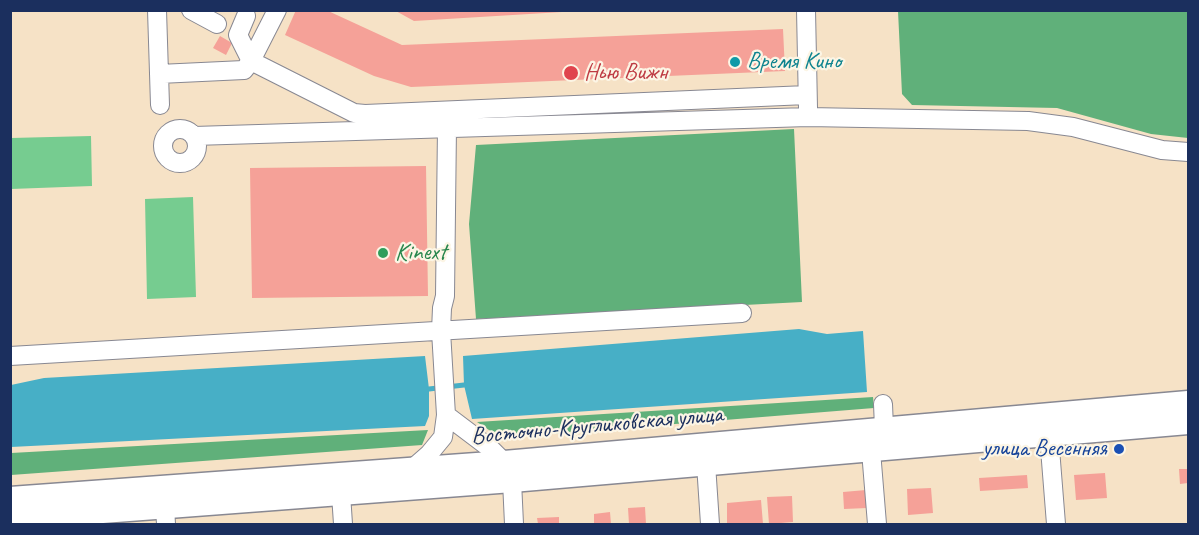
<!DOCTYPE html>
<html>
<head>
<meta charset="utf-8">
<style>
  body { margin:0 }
  #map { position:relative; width:1199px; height:535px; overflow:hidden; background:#f6e2c6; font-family:Caveat,sans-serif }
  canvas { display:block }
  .frame { position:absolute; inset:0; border:12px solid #1b2f5e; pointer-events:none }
</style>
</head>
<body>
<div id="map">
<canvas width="1199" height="535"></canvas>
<div class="frame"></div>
</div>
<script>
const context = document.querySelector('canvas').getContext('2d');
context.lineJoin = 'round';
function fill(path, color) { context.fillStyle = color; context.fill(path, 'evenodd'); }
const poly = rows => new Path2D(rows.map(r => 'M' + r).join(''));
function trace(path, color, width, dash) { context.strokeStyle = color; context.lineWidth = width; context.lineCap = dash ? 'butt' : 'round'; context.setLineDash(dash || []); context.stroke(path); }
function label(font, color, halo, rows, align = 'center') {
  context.font = font + ' Caveat,sans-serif'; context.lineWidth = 4.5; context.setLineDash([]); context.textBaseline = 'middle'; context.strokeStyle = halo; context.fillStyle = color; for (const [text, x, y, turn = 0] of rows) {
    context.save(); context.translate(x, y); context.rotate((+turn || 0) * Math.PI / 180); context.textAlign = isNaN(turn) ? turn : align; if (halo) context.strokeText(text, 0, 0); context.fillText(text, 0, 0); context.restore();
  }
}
fill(poly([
  [91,136,92,186,11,189,11,138],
  [193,197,196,297,147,299,145,199]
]), '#76cc90');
fill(poly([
  [898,11,1188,11,1188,138,1151,134,1057,108,912,105,902,94],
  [794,129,802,302,476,319,469,224,476,145],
  [873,397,874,408,501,438,477,422],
  [428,430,422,445,11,475,11,453]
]), '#60b07a');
fill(poly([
  [799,329,827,334,863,331,867,392,472,419,464,385,463,356],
  [425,356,429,389,429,416,425,426,11,447,11,385,44,378]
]), '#47afc6');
trace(poly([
  [429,389,464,385]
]), '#47afc6', 5);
fill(poly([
  [296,10,326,10,402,45,783,29,785,71,411,87,374,76,285,35],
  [394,10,562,10,562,12,414,21],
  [220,36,232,43,226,55,213,48],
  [426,166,428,296,252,298,250,168],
  [1179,469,1188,469,1188,483,1180,484],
  [1105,473,1107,498,1076,500,1074,475],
  [1027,475,1028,488,980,491,979,478],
  [931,488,933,513,908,515,907,489],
  [866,490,867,508,844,509,843,492],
  [792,496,793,522,769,524,767,497],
  [761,500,763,524,727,524,727,503],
  [645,507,646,524,629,524,628,508],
  [610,512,611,524,594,524,594,514],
  [559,517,559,524,538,524,537,518]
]), '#f5a198');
const minor = poly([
  [157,10,160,105],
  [191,10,217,24],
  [277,10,251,61,354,113,365,114,807,95],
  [806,10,808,108],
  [159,74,244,70,251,61,238,35,246,16],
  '163 146a17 17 0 1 1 34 0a17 17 0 1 1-34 0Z',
  [194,136,808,117,1028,121,1073,127,1162,150,1188,152],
  [10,356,742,313],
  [883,404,884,428],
  [446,415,491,449,504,462],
  [1049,436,1056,524],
  [871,451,877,524],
  [706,464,710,524],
  [413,468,429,454,443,437,446,415,441,331,442,308,445,296,447,127],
  [512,481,514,524],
  [341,494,343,524],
  [165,508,166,524]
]);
const major = poly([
  [10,498,504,462,1188,402],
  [10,519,512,481,1188,423]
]);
trace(minor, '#888892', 20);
trace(major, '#888892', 25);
trace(minor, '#fff', 18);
trace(major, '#fff', 22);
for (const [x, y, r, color] of [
  [735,62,6,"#0f9aa8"],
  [571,73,8,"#e0444e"],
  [383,253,6,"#2e9e5b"],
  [1119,449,6,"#1a4fb4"]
]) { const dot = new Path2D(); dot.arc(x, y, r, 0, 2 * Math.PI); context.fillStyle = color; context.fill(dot); trace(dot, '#fcf5e5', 2); }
label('24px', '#0d838f', '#fcf5e5', [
  ["Время Кино",747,62]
], 'left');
label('24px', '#be3a42', '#fcf5e5', [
  ["Нью Вижн",584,73]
], 'left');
label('24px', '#27864d', '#fcf5e5', [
  ["Kinext",395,253]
], 'left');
label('24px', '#1b2f5e', '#fcf5e5', [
  ["Восточно-Кругликовская улица",597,426,-5]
]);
label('24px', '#164399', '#fcf5e5', [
  ["улица Весенняя",1107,449]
], 'right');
</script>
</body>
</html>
